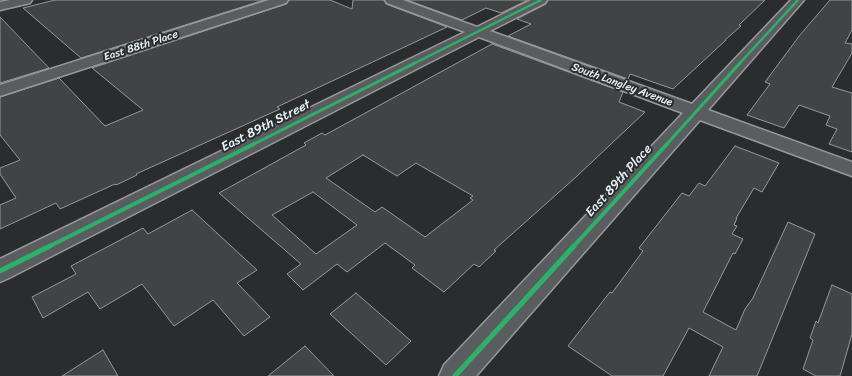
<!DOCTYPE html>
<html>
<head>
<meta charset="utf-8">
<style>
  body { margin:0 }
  canvas { display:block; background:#2b2c2d }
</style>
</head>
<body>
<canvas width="852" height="376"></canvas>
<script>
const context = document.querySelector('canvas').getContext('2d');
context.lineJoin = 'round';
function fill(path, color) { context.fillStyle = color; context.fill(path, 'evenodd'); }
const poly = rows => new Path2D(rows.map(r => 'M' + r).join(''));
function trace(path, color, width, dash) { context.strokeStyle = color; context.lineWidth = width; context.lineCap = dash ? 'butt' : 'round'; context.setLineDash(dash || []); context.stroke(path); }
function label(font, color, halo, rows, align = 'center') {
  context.font = font + ' Sriracha,sans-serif'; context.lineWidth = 4; context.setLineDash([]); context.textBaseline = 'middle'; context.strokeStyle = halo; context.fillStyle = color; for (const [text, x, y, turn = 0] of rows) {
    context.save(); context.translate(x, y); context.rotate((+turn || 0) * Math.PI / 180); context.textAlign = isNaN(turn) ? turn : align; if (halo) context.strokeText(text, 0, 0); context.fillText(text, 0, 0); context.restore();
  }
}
const building = poly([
  [55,0,264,0,81,58,23,8,55,0],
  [289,0,330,0,352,9,353,0,384,0,386,4,447,27,277,107,280,109,136,174,137,175,116,185,115,184,60,209,56,203,0,229,0,205,16,198,0,174,0,168,20,160,0,135,0,97,59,78,105,126,143,110,92,68,286,4,289,0],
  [407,0,528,0,501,13,486,8,462,20,407,0],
  [548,0,765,0,739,25,741,26,725,40,726,40,673,89,630,74,628,79,508,36,531,24,517,19,546,4,548,0],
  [830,0,852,0,852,30,845,43,852,44,852,53,832,87,852,93,852,152,829,144,837,129,826,125,830,116,799,105,784,128,747,115,770,84,765,82,800,35,830,0],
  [0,17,49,68,0,83,0,17],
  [492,44,623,92,619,102,645,112,576,177,494,250,496,251,479,267,474,264,444,292,412,268,415,265,385,243,347,272,337,264,303,290,287,274,301,264,219,193,306,145,304,143,322,133,325,135,492,44],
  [363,155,397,176,416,163,473,196,470,198,473,200,425,237,382,207,375,212,326,178,363,155],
  [313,192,357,225,316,254,272,215,313,192],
  [735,146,779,163,762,192,754,188,736,218,737,218,734,225,737,226,732,234,743,239,735,254,733,253,703,312,736,330,745,309,753,298,788,222,815,234,757,376,709,376,723,347,689,328,663,376,612,376,568,346,610,292,612,293,643,251,639,248,682,193,689,196,699,183,705,186,735,146],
  [192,210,257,270,237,283,270,317,244,336,213,300,174,326,142,284,100,309,88,292,43,318,32,297,76,274,71,266,143,228,148,234,192,210],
  [832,285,852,294,852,334,840,376,816,376,803,369,813,340,810,338,816,321,818,323,832,285],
  [356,293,411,341,386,365,330,314,356,293],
  [305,346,334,376,268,376,305,346],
  [103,350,118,376,62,376,103,350]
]);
fill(building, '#424344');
trace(building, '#96989a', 1);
const minor = poly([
  [10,0,32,0,30,3,0,10,0,2,10,0],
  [269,0,288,0,286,3,0,96,0,85,269,0],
  [385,0,403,0,477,27,531,0,547,0,545,3,490,31,692,104,791,0,804,0,708,110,852,162,852,176,700,120,476,376,439,376,444,365,683,113,479,37,9,278,0,282,0,259,465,32,387,3,385,0]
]);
trace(minor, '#96989a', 3);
fill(minor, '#5a5d60');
trace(poly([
  [413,64,541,0],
  [739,64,798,0]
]), '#2db169', 2.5);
trace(poly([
  [252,145,415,63],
  [666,145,740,63]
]), '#2db169', 3);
trace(poly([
  [48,247,254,144],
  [573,247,667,144]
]), '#2db169', 4);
trace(poly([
  [0,271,50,246],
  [455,376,574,246]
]), '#2db169', 5);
label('11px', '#e8f1f8', '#2a2d2e', [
  ["East 88th Place",141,46,-18],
  ["South Langley Avenue",622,85,20]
]);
label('13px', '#e8f1f8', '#2a2d2e', [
  ["East 89th Street",266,126,-27],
  ["East 89th Place",619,181,-48]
]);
</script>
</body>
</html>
